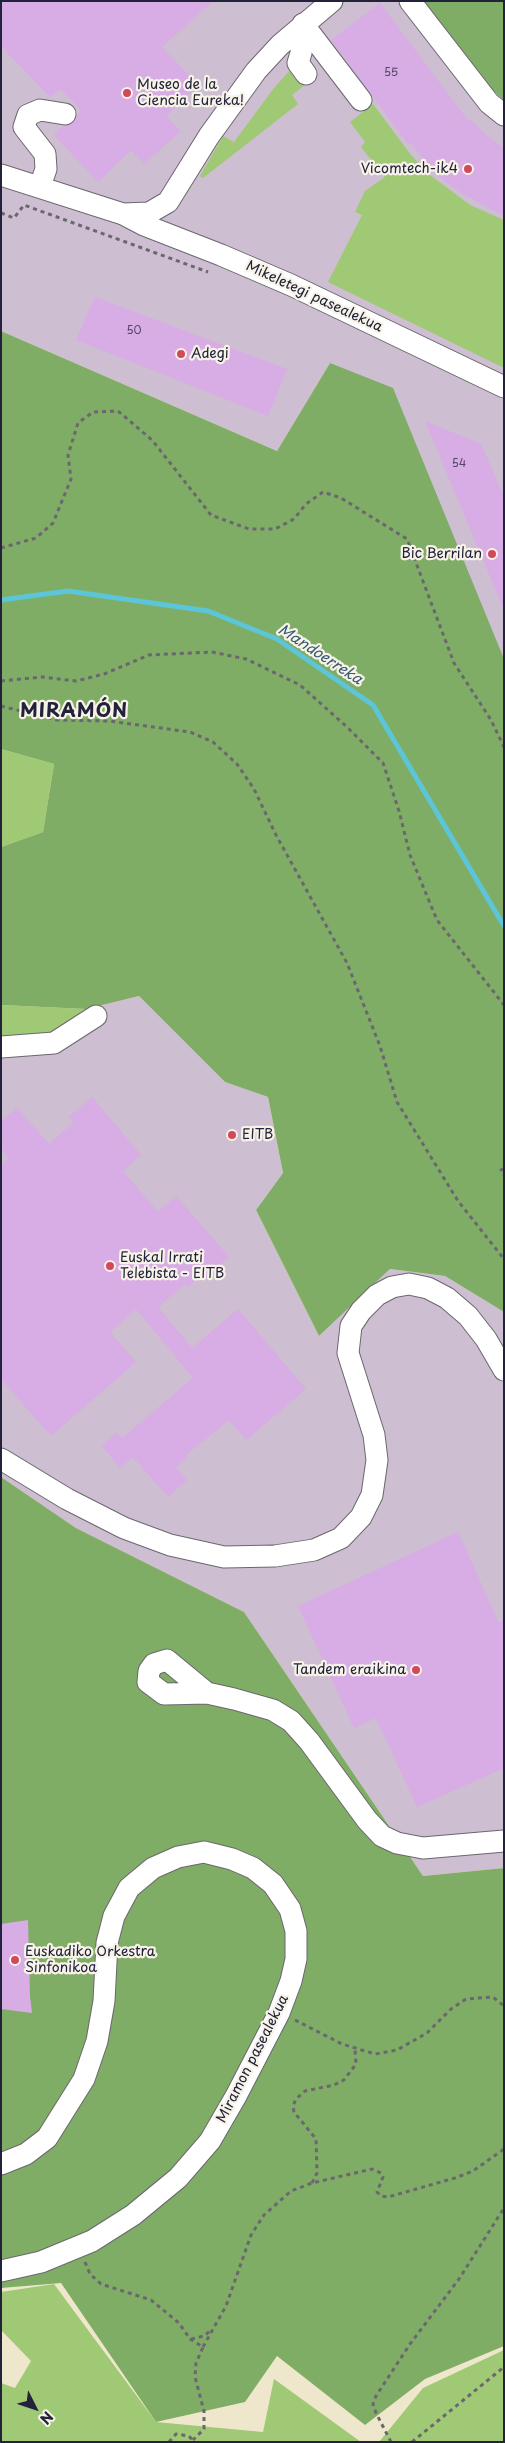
<!DOCTYPE html>
<html>
<head>
<meta charset="utf-8">
<style>
  body { margin:0 }
  #map { position:relative; width:505px; height:2443px; overflow:hidden; background:#efe7cc; font-family:"Playpen Sans",sans-serif }
  canvas { display:block }
  .frame { position:absolute; inset:0; border:2px solid #22223b; pointer-events:none }
  .north { position:absolute; left:10px; top:2383px; width:50px; height:50px; -webkit-text-stroke:4px #f7f3e8; paint-order:stroke; rotate:131deg; font-size:14px; font-weight:700; line-height:20px; text-align:center; color:#22223b }
  .north::after { content:''; display:block; margin:auto; width:18px; height:22px; background:#22223b; clip-path:polygon(50% 0,100% 100%,50% 72%,0 100%) }
</style>
</head>
<body>
<div id="map">
<canvas width="505" height="2443"></canvas>
<div class="frame"></div>
<div class="north">N</div>
</div>
<script>
const context = document.querySelector('canvas').getContext('2d');
context.lineJoin = 'round';
function fill(path, color) { context.fillStyle = color; context.fill(path, 'evenodd'); }
const poly = rows => new Path2D(rows.map(r => 'M' + r).join(''));
function trace(path, color, width, dash) { context.strokeStyle = color; context.lineWidth = width; context.lineCap = dash ? 'butt' : 'round'; context.setLineDash(dash || []); context.stroke(path); }
function label(font, color, halo, rows, align = 'center') {
  context.font = font + ' "Playpen Sans",sans-serif'; context.lineWidth = 4.5; context.setLineDash([]); context.textBaseline = 'middle'; context.strokeStyle = halo; context.fillStyle = color; for (const [text, x, y, turn = 0] of rows) {
    context.save(); context.translate(x, y); context.rotate((+turn || 0) * Math.PI / 180); context.textAlign = isNaN(turn) ? turn : align; if (halo) context.strokeText(text, 0, 0); context.fillText(text, 0, 0); context.restore();
  }
}
fill(poly([
  [1,1,504,1,504,659,330,363,277,451,1,331],
  [139,996,225,1082,268,1097,283,1173,256,1210,319,1336,390,1269,445,1276,504,1312,504,1868,423,1876,244,1612,76,1528,1,1477,1,1036,50,1033,86,1009]
]), '#cebed1');
fill(poly([
  [293,67,305,85,292,95,298,104,203,178,200,176,223,136,234,142,274,88],
  [373,104,411,155,430,175,470,205,504,220,504,368,328,282,362,215,355,212,365,191,385,177,361,147,365,142,350,122],
  [1,749,54,764,43,832,1,847],
  [1,1005,86,1009,50,1033,1,1036],
  [54,2284,156,2422,263,2432,274,2379,361,2442,1,2442,1,2383,15,2388,31,2361,1,2330,1,2292],
  [504,2350,504,2442,379,2442,423,2388]
]), '#a0c975');
fill(poly([
  [423,1,504,1,504,100,486,84],
  [1,331,277,451,330,363,393,388,504,659,504,1312,445,1276,390,1269,319,1336,256,1210,283,1173,268,1097,225,1082,139,996,86,1009,1,1005,1,847,43,832,54,764,1,749],
  [1,1477,76,1528,244,1612,423,1876,504,1868,504,2346,425,2379,365,2425,277,2356,245,2402,156,2422,61,2283,1,2288]
]), '#80ad66');
trace(poly([
  [1,600,68,591,208,611,277,639,373,705,504,926]
]), '#5cc5d7', 5);
fill(poly([
  [1,1,213,1,162,47,198,85,166,116,181,131,144,164,131,150,98,182,54,135,63,126,74,122,81,110,61,89,50,97,1,46],
  [380,3,469,122,471,120,486,135,504,148,504,216,461,193,441,178,410,143,408,144,331,40],
  [95,297,287,369,268,416,76,340],
  [425,421,481,444,504,497,504,610],
  [92,1097,141,1155,123,1171,158,1212,176,1196,229,1257,205,1278,202,1275,188,1287,185,1284,158,1307,192,1348,238,1309,306,1389,246,1440,229,1420,186,1455,188,1457,176,1467,187,1480,168,1497,133,1457,120,1468,102,1446,117,1432,122,1438,193,1378,136,1309,110,1332,136,1362,51,1436,1,1379,1,1165,9,1158,1,1148,1,1121,17,1108,49,1144,74,1122,69,1117],
  [458,1532,499,1623,504,1621,504,1768,417,1807,376,1718,354,1728,298,1606],
  [28,1920,30,1996,32,2013,1,2009,1,1924]
]), '#d8ace4');
const minor = poly([
  [410,1,489,103,504,115],
  [303,24,361,100],
  [303,24,301,53,298,63,306,74],
  [1,175,123,214,144,225,221,255,291,285,504,387],
  [40,186,46,169,45,154,24,127,28,115,40,110,65,114],
  [123,214,149,213,168,202,209,136,256,71,280,45,332,1],
  [1,1047,54,1043,96,1016],
  [1,1459,67,1499,124,1528,170,1545,224,1557,275,1556,314,1550,341,1538,361,1517,372,1495,377,1460,374,1435,348,1353,351,1326,361,1311,377,1295,392,1287,409,1284,428,1288,447,1298,468,1316,486,1339,504,1370],
  [207,1693,167,1660,154,1664,149,1671,148,1682,164,1694,207,1693,234,1699,273,1710,291,1721,309,1741,367,1820,382,1836,397,1843,423,1848,504,1841],
  [1,2164,26,2154,47,2138,84,2079,97,2041,104,2001,107,1943,114,1916,129,1888,153,1868,178,1857,204,1852,232,1859,253,1868,273,1884,290,1909,296,1931,296,1959,291,1981,279,2013,236,2096,210,2141,178,2178,133,2215,92,2241,41,2262,1,2271]
]);
trace(minor, '#6a676e', 23);
trace(poly([
  [1,213,14,218,24,205,208,272],
  [1,548,36,538,53,523,71,479,68,455,78,423,93,412,118,411,152,440,211,515,249,529,275,529,294,519,306,504,323,492,341,498,407,539,454,663,491,720,504,747],
  [1,681,42,677,76,681,104,674,149,655,212,652,246,659,300,685,347,727,383,763,399,811,410,855,437,920,504,1005],
  [1,706,57,720,109,721,190,732,213,742,237,764,254,789,276,835,347,963,380,1046,397,1102,458,1201,504,1259],
  [504,1169,501,1170,504,1175],
  [295,2020,342,2044,375,2054,397,2050,427,2033,451,2009,466,1999,493,1997,504,2006],
  [312,2183,317,2173,316,2139,294,2112,293,2106,296,2099,305,2091,334,2085,344,2080,356,2064,355,2049],
  [85,2262,90,2274,101,2284,151,2300,179,2323,190,2339,203,2347,196,2363,195,2377,204,2411,204,2429,193,2440],
  [191,2339,204,2336,210,2331],
  [203,2347,226,2306,251,2235,264,2215,291,2191,312,2183,372,2169,381,2173,383,2177,377,2192,381,2196,388,2197,455,2178,473,2171,504,2149],
  [169,2442,176,2434,189,2436,194,2442],
  [391,2442,376,2413,373,2404,376,2396,410,2344,459,2279,504,2208],
  [412,2442,504,2367]
]), '#6a676e', 3, [4, 4]);
trace(minor, '#fff', 21);
for (const [x, y, r, color] of [
  [127,93,5,"#d1495b"],
  [468,169,5,"#d1495b"],
  [181,354,5,"#d1495b"],
  [492,554,5,"#d1495b"],
  [232,1135,5,"#d1495b"],
  [110,1266,5,"#d1495b"],
  [416,1670,5,"#d1495b"],
  [15,1960,5,"#d1495b"]
]) { const dot = new Path2D(); dot.arc(x, y, r, 0, 2 * Math.PI); context.fillStyle = color; context.fill(dot); trace(dot, '#f7f3e8', 2); }
label('11px', '#504465', null, [
  ["55",391,73],
  ["50",134,331],
  ["54",459,464]
]);
label('14px', '#22223b', '#f7f3e8', [
  ["Museo de la",137,85],
  ["Ciencia Eureka!",137,101],
  ["Vicomtech-ik4",458,169,"right"],
  ["Adegi",191,354],
  ["Bic Berrilan",482,554,"right"],
  ["EITB",242,1135],
  ["Euskal Irrati",120,1258],
  ["Telebista - EITB",120,1274],
  ["Tandem eraikina",406,1670,"right"],
  ["Euskadiko Orkestra",25,1952],
  ["Sinfonikoa",25,1968]
], 'left');
label('14px', '#22223b', '#f7f3e8', [
  ["Mikeletegi pasealekua",314,297,25],
  ["Miramon pasealekua",253,2059,-63]
]);
label('italic 15px', '#365b72', '#f7f3e8', [
  ["Mandoerreka",320,655,33]
]);
context.letterSpacing = '1px';
label('bold 19px', '#22223b', '#f7f3e8', [
  ["MIRAMÓN",74,712]
]);
context.letterSpacing = '0px';
</script>
</body>
</html>
